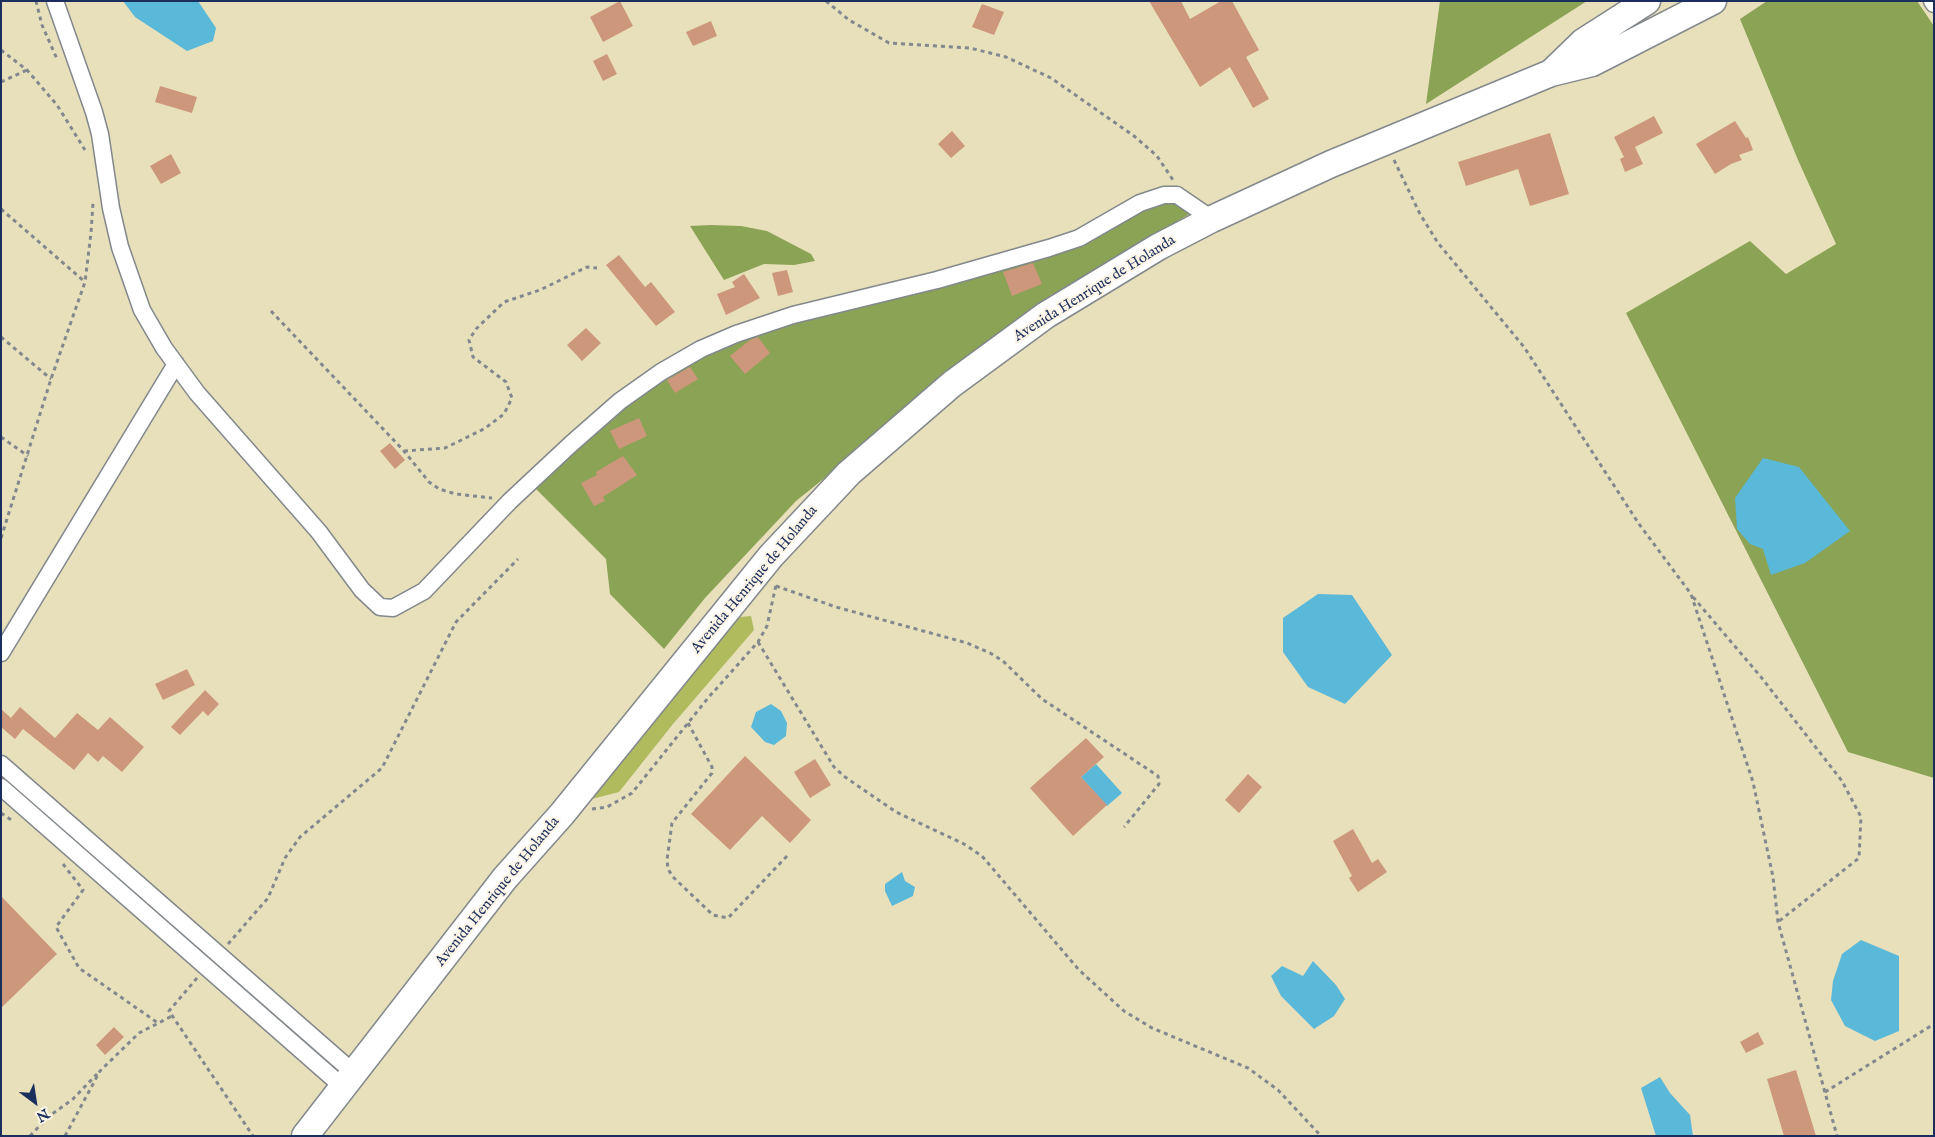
<!DOCTYPE html>
<html>
<head>
<meta charset="utf-8">
<style>
  body { margin:0 }
  #map { position:relative; width:1935px; height:1137px; overflow:hidden; background:#e8e0bb; font-family:"IM FELL English",serif }
  canvas { display:block }
  .frame { position:absolute; inset:0; border:2px solid #1b2f5e; pointer-events:none }
  .north { position:absolute; left:10px; top:1077px; width:50px; height:50px; -webkit-text-stroke:4px #fcf5e5; paint-order:stroke; rotate:149deg; font-size:14px; font-weight:700; line-height:20px; text-align:center; color:#1b2f5e }
  .north::after { content:''; display:block; margin:auto; width:18px; height:22px; background:#1b2f5e; clip-path:polygon(50% 0,100% 100%,50% 72%,0 100%) }
</style>
</head>
<body>
<div id="map">
<canvas width="1935" height="1137"></canvas>
<div class="frame"></div>
<div class="north">N</div>
</div>
<script>
const context = document.querySelector('canvas').getContext('2d');
context.lineJoin = 'round';
function fill(path, color) { context.fillStyle = color; context.fill(path, 'evenodd'); }
const poly = rows => new Path2D(rows.map(r => 'M' + r).join(''));
function trace(path, color, width, dash) { context.strokeStyle = color; context.lineWidth = width; context.lineCap = dash ? 'butt' : 'round'; context.setLineDash(dash || []); context.stroke(path); }
function label(font, color, halo, rows, align = 'center') {
  context.font = font + ' "IM FELL English",serif'; context.lineWidth = 4; context.setLineDash([]); context.textBaseline = 'middle'; context.strokeStyle = halo; context.fillStyle = color; for (const [text, x, y, turn = 0] of rows) {
    context.save(); context.translate(x, y); context.rotate((+turn || 0) * Math.PI / 180); context.textAlign = isNaN(turn) ? turn : align; if (halo) context.strokeText(text, 0, 0); context.fillText(text, 0, 0); context.restore();
  }
}
fill(poly([
  [751,616,754,630,673,724,619,792,588,800,687,673,740,617]
]), '#afbb5d');
fill(poly([
  [1440,1,1587,1,1426,104],
  [1767,1,1917,1,1934,26,1934,778,1848,752,1626,313,1750,241,1786,274,1836,244,1798,160,1740,19],
  [1154,198,1198,209,1051,296,796,501,705,598,664,649,610,594,606,559,529,482,643,385,701,349,1049,248],
  [711,225,741,226,767,231,811,254,815,261,794,265,764,264,724,280,690,226]
]), '#8ba354');
fill(poly([
  [123,1,198,1,216,28,213,41,187,51,135,17],
  [1763,458,1799,467,1850,531,1805,563,1771,575,1763,549,1750,544,1737,529,1735,498],
  [1318,594,1352,595,1392,655,1345,704,1308,687,1283,652,1283,618],
  [771,704,781,711,787,723,786,736,774,745,765,742,751,727,756,712],
  [1096,764,1122,793,1107,806,1081,777],
  [902,872,905,881,915,887,913,896,892,906,885,891,885,884],
  [1861,940,1899,956,1899,1031,1875,1041,1845,1026,1831,1000,1833,981,1842,954],
  [1313,961,1336,985,1345,999,1334,1016,1314,1029,1281,996,1271,976,1282,966,1303,976],
  [1660,1077,1670,1093,1690,1115,1693,1136,1656,1136,1641,1088]
]), '#5ab8d9');
fill(poly([
  [620,1,633,26,603,42,590,17],
  [1149,1,1181,1,1190,19,1221,1,1232,1,1259,50,1246,57,1269,99,1253,108,1230,67,1200,87],
  [982,4,1004,12,994,35,972,27],
  [711,21,717,36,693,46,686,32],
  [607,54,617,74,603,81,593,61],
  [160,86,197,97,192,113,155,102],
  [1654,116,1663,133,1635,147,1643,164,1625,172,1620,159,1624,157,1614,137],
  [1735,121,1746,138,1748,137,1753,150,1739,155,1742,160,1731,164,1715,174,1696,144],
  [952,131,965,146,951,158,938,144],
  [1550,133,1569,194,1530,206,1518,169,1466,186,1458,162],
  [171,154,181,173,161,184,150,166],
  [619,255,645,287,651,282,675,312,656,326,606,265],
  [1033,263,1042,284,1012,296,1003,272],
  [787,270,793,292,778,296,772,273],
  [744,274,760,298,726,315,717,294,735,287,732,282],
  [586,328,601,343,582,361,567,345],
  [758,337,770,353,745,374,730,356,750,340],
  [690,367,698,379,675,393,667,380],
  [639,418,647,436,619,449,610,431],
  [390,443,405,460,395,469,380,451],
  [623,456,637,475,603,497,605,501,594,506,581,483,597,475,596,472],
  [187,669,195,685,163,700,155,684],
  [205,690,219,704,208,716,203,711,180,735,171,727],
  [20,707,55,738,77,713,98,730,110,717,144,747,122,772,103,756,98,762,88,753,74,770,23,729,15,739,1,727,1,709,11,718],
  [1086,738,1104,757,1081,777,1107,805,1073,836,1030,788],
  [745,756,811,820,790,843,762,816,730,850,691,814],
  [815,759,831,785,810,798,794,772],
  [1248,774,1262,787,1239,813,1225,800],
  [1353,829,1372,863,1378,859,1387,872,1358,892,1349,878,1352,876,1333,841],
  [1,896,57,954,1,1008],
  [114,1027,124,1037,105,1055,96,1045],
  [1758,1032,1764,1044,1746,1053,1740,1042],
  [1796,1070,1816,1136,1784,1136,1767,1079]
]), '#cd977c');
const street = poly([
  [55,1,94,112,100,134,111,208,120,247,142,310,164,348,197,393,319,532,362,590,380,607,393,608,424,591,510,501,571,444,620,401,661,372,701,349,736,334,793,315,937,280,1049,248,1079,238,1140,203,1164,195,1177,195,1212,219],
  [1932,1,1934,4],
  [1,653,176,364],
  [1,764,354,1073],
  [1,787,343,1087]
]);
const primary = poly([
  [1551,73,1583,42,1647,1],
  [305,1136,505,878,562,814,771,556,849,473,952,384,1046,315,1158,247,1212,219,1331,164,1551,73,1592,63,1713,1]
]);
trace(street, '#82888c', 19);
trace(primary, '#82888c', 29);
trace(poly([
  [36,1,42,25,57,59],
  [826,1,849,20,889,43,970,48,1006,57,1051,78,1134,136,1157,156,1173,180],
  [1,50,27,70,57,105,85,150],
  [1,82,27,70],
  [1394,160,1420,214,1438,243,1524,347,1639,524,1691,594,1753,782,1773,877,1778,922,1837,1136],
  [1,209,85,282],
  [271,311,404,451,429,482,439,489,456,494,492,498],
  [1,337,51,379],
  [1,437,28,456],
  [404,451,445,448,484,429,504,414,512,398,506,382,473,357,469,340,476,329,504,302,540,290,587,267,597,268],
  [1,538,51,379,85,282,91,233,93,203],
  [776,586,836,607,967,643,990,653,1003,661,1042,699,1158,776,1159,784,1124,827],
  [1693,597,1761,677,1842,781,1861,817,1859,858,1778,922],
  [758,642,834,767,845,777,896,812,964,844,982,856,1079,970,1124,1011,1152,1028,1248,1068,1278,1090,1321,1136],
  [688,723,712,767,712,773,672,823,667,860,668,869,673,877,713,915,728,918,787,856],
  [592,809,607,807,632,793,708,698,758,642,767,626,776,585],
  [1,813,13,821],
  [63,864,83,890,56,927,79,968,158,1023],
  [228,944,268,898,285,858,300,837,382,768,456,622,518,559],
  [197,978,169,1011,253,1136],
  [1825,1092,1934,1024],
  [30,1136,48,1117,73,1099,97,1074],
  [65,1136,100,1071,139,1033,172,1016]
]), '#82888c', 3, [4, 4]);
trace(street, '#fff', 16);
trace(primary, '#fff', 26);
label('15px', '#1b2f5e', '#fcf5e5', [
  ["Avenida Henrique de Holanda",1095,289,-32],
  ["Avenida Henrique de Holanda",755,580,-50],
  ["Avenida Henrique de Holanda",498,892,-51]
]);
</script>
</body>
</html>
